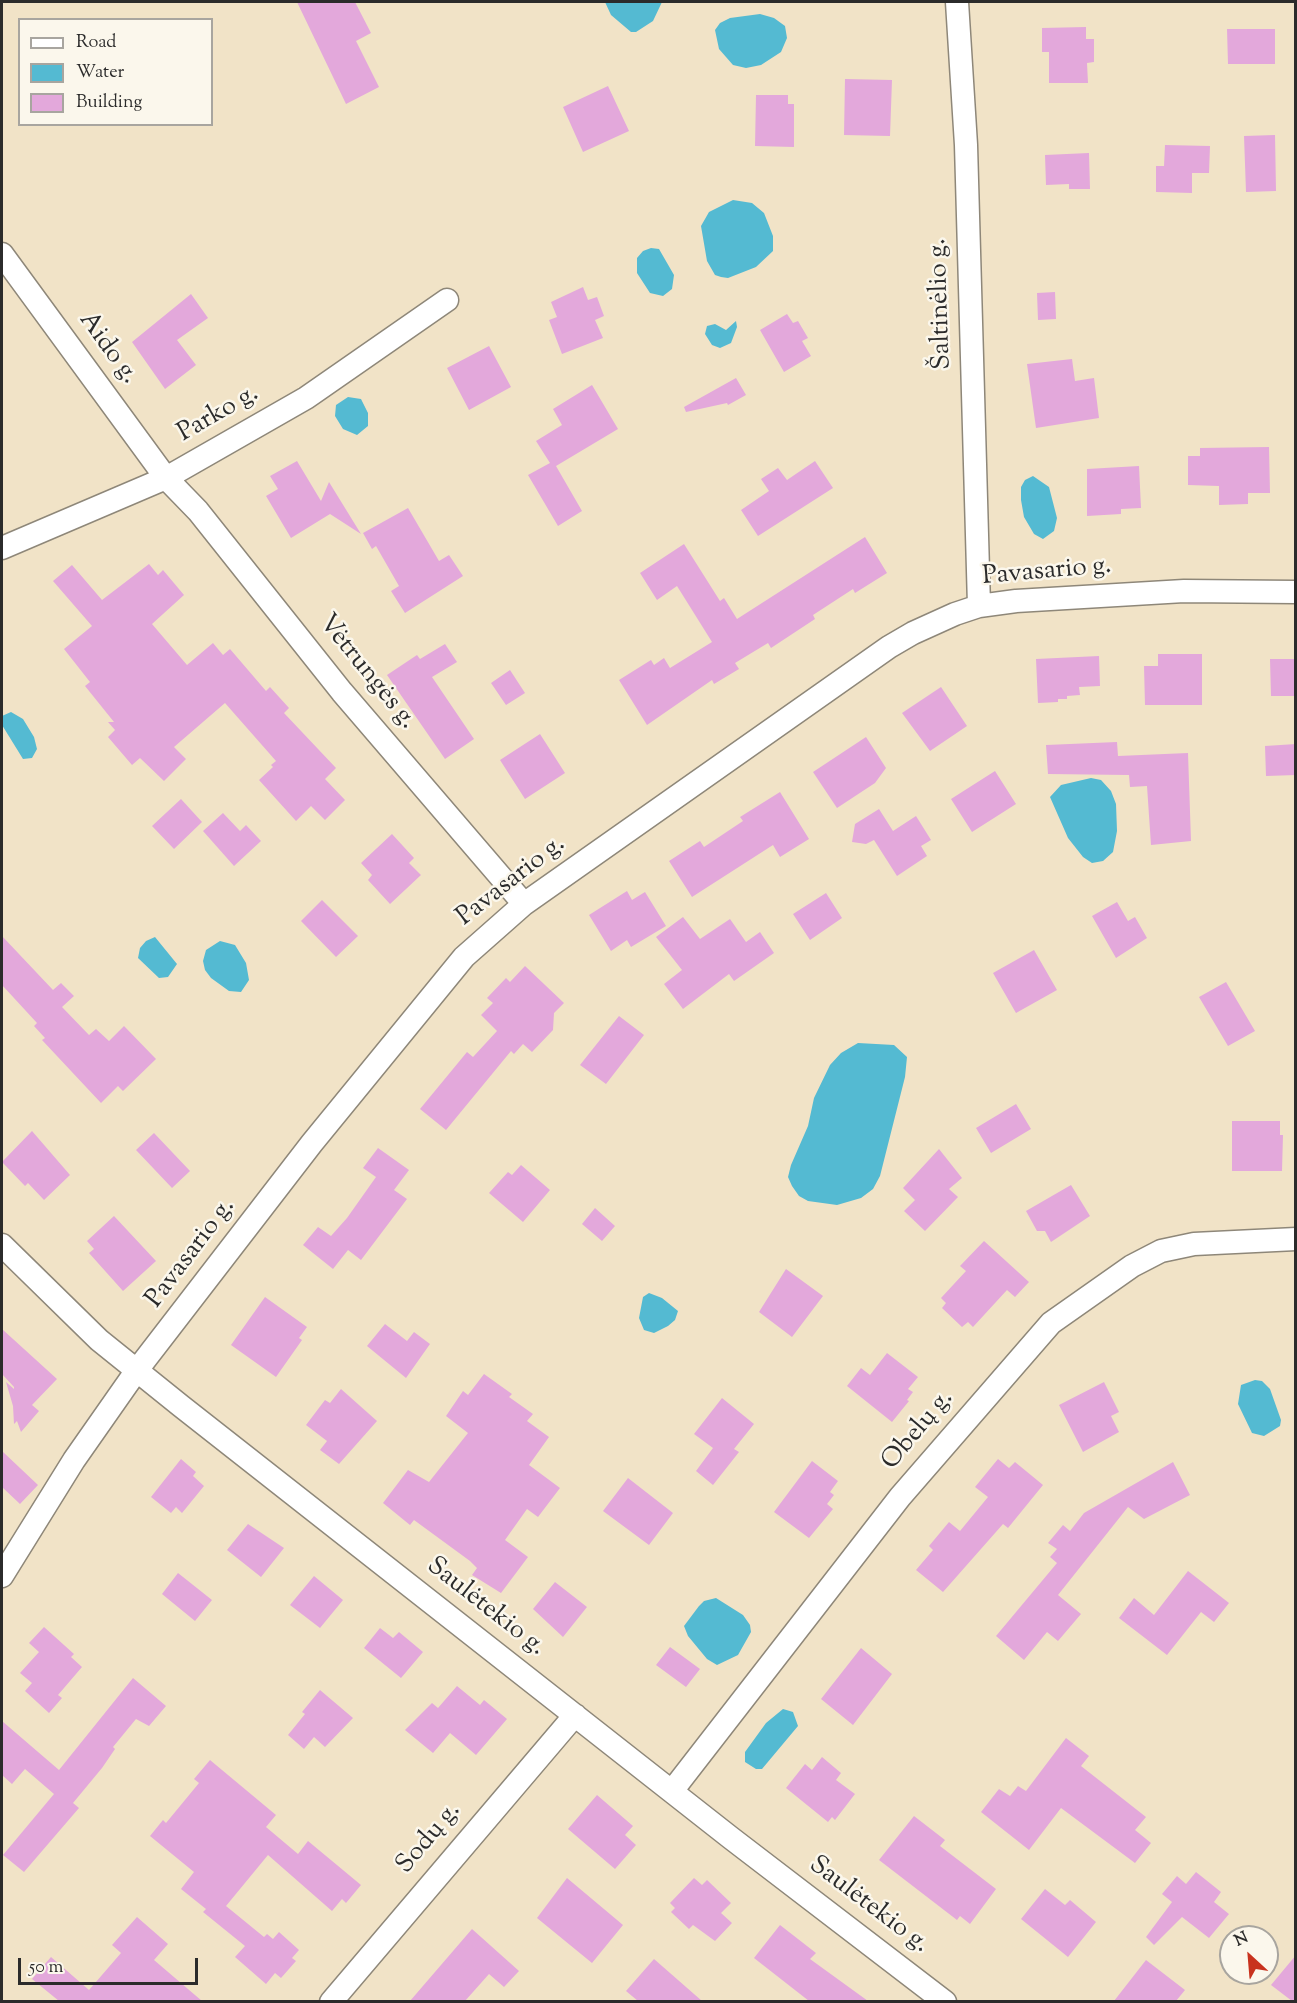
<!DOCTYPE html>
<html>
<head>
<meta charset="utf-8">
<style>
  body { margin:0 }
  #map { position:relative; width:1297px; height:2003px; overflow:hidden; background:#f1e3c7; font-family:"Sorts Mill Goudy",serif }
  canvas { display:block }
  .frame { position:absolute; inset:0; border:3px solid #2b2b2b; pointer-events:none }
  .legend { position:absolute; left:18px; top:18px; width:195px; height:108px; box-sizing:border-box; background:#fbf7ec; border:2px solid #a8a59f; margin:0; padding:8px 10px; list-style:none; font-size:18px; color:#2b2b2b }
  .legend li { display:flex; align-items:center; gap:12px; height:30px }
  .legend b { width:30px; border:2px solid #a8a59f }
  .north { position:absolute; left:1219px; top:1925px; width:60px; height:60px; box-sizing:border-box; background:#fbf7ec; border:2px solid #a8a59f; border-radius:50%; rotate:334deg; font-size:16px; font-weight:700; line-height:24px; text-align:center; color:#2b2b2b }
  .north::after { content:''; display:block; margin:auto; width:21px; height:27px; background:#c8321e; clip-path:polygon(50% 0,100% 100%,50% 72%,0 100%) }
  .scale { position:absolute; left:18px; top:1958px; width:180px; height:27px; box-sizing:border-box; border:3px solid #2b2b2b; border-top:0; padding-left:8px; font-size:18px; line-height:21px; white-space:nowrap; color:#2b2b2b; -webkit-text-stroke:4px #fbf7ec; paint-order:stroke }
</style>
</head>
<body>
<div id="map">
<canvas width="1297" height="2003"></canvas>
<div class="frame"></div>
<ul class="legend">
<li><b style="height:8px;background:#fff"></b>Road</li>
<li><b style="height:16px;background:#54bad2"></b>Water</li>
<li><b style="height:16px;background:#e3a8db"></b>Building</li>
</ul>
<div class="north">N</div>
<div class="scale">50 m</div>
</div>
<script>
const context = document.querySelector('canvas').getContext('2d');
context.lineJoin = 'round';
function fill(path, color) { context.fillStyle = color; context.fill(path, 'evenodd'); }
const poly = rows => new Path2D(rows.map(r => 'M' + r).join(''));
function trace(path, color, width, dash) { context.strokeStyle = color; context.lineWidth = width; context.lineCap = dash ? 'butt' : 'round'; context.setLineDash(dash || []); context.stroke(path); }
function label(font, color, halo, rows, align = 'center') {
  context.font = font + ' "Sorts Mill Goudy",serif'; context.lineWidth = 5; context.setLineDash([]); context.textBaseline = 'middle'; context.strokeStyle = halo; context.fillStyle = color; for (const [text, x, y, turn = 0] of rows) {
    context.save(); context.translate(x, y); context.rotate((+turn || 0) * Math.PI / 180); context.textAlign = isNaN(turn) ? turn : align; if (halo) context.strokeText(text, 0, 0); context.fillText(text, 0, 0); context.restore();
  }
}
fill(poly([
  [605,2,662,2,653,21,636,32,631,32,611,15],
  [760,14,774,18,785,26,787,38,781,52,761,65,746,68,733,65,719,49,715,30,720,23,730,18],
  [733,200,752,203,764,213,773,236,773,251,756,267,728,278,721,277,715,275,707,261,701,226,709,212],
  [651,248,659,249,674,275,672,289,663,296,650,293,637,273,637,258,643,251],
  [736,321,737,327,731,343,720,348,712,345,705,334,707,326,715,324,726,330],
  [348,397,361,399,368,413,368,426,357,435,343,429,335,416,336,405],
  [1033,476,1049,487,1057,518,1054,531,1043,539,1034,534,1024,517,1021,500,1021,487,1025,480],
  [11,712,23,719,34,737,37,749,32,758,23,759,2,725,2,716],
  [1091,778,1101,780,1111,791,1116,804,1117,831,1113,852,1103,861,1092,863,1083,857,1068,838,1050,797,1061,785],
  [155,937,177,964,168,977,159,978,138,958,140,948,146,941],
  [220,941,235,945,246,963,249,980,241,992,229,991,211,978,205,970,203,961,206,950],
  [858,1043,894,1045,907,1057,905,1077,880,1176,873,1189,861,1198,837,1205,808,1201,799,1196,792,1186,788,1177,791,1165,808,1126,814,1098,830,1065,841,1053],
  [649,1293,662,1298,678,1311,675,1320,668,1326,654,1333,644,1330,639,1318,643,1297],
  [1255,1380,1262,1381,1270,1389,1281,1420,1280,1426,1264,1436,1252,1433,1238,1404,1241,1385],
  [716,1598,743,1615,750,1625,751,1632,738,1655,717,1665,707,1659,688,1636,684,1626,699,1606,704,1601],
  [783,1709,793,1712,798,1726,762,1769,756,1769,745,1762,745,1752,766,1723]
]), '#54bad2');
fill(poly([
  [297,2,355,2,371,33,356,41,379,87,346,104],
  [1086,27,1086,39,1094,39,1094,62,1087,63,1088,83,1049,83,1049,52,1042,52,1042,28],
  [1227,29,1275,29,1275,64,1228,64],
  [845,79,892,80,890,136,844,135],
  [608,86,629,131,583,152,563,107],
  [756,95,788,95,788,104,794,104,794,147,755,146],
  [1275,135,1276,191,1246,192,1244,136],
  [1165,145,1210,146,1209,173,1192,173,1192,193,1156,192,1156,166,1164,166],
  [1089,153,1090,189,1069,189,1069,184,1046,185,1045,155],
  [583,287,588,300,597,297,604,316,595,320,603,338,562,354,549,320,557,317,551,302],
  [1055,292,1056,319,1038,320,1037,293],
  [191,294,208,318,177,340,196,365,165,389,132,342],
  [787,314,793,323,798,321,808,338,802,341,811,356,784,372,760,330],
  [489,346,511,387,469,410,447,368],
  [1072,359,1075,381,1094,378,1099,418,1036,428,1027,364],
  [736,378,746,395,728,405,727,403,686,412,684,407],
  [592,385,618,429,556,466,582,511,558,526,528,475,550,463,536,441,562,425,553,409],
  [1269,447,1270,493,1248,493,1248,504,1219,505,1219,486,1188,485,1188,456,1200,456,1200,448],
  [297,461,321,501,329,482,361,534,330,514,291,538,266,496,278,489,270,476],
  [815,461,833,488,758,536,741,510,769,491,761,479,778,468,787,480],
  [1139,466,1141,508,1121,509,1121,514,1087,516,1087,469],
  [408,508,439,561,449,555,463,576,405,613,391,591,399,586,376,546,372,549,363,533],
  [865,537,887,573,855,593,853,589,813,615,815,619,771,648,768,643,735,663,739,669,714,684,712,680,647,725,619,680,651,660,654,665,664,658,670,668,712,642,677,586,657,600,640,573,684,544,720,601,724,598,737,619],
  [149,564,158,575,163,570,184,595,152,624,187,665,213,643,223,655,230,649,266,691,270,687,289,708,284,713,336,768,325,779,345,800,325,820,311,806,296,821,259,780,273,767,271,765,276,761,225,703,174,747,186,759,164,781,140,758,132,765,108,737,115,730,108,722,114,722,85,686,90,682,64,649,92,626,53,581,72,565,102,600],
  [445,644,457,662,432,677,474,739,445,759,387,675,417,655,420,659],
  [1158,654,1202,654,1202,705,1145,705,1144,666,1158,666],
  [1099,656,1100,686,1079,687,1080,695,1067,696,1067,699,1058,699,1058,702,1038,703,1036,659],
  [1270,659,1296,659,1296,696,1271,696],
  [510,670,525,693,506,705,491,683],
  [941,687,967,726,930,751,902,713],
  [540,734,565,773,525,799,500,760],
  [866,737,886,768,875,783,837,808,813,772],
  [1117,742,1118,756,1188,753,1191,841,1151,845,1147,786,1130,787,1129,775,1048,774,1046,745],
  [1296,744,1296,775,1266,776,1265,746],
  [995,771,1016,804,972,832,951,799],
  [780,792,809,839,780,857,773,845,692,897,669,861,700,841,704,847,743,821,740,817],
  [181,799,202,822,174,849,152,826],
  [879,809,893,831,916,816,931,840,921,846,927,856,897,876,874,840,866,844,852,842,855,824],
  [223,813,240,831,246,825,261,841,234,866,203,831],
  [392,834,414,858,409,863,421,875,390,904,368,880,372,875,361,863],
  [627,891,632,900,645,892,666,926,631,947,627,940,611,951,589,915],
  [826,893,842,918,810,940,793,914],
  [322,900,358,936,336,957,301,921],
  [1117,902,1128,921,1135,917,1147,938,1116,958,1092,916],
  [683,917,700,939,730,919,746,942,760,932,774,953,734,981,729,974,683,1009,664,984,682,970,656,937],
  [2,936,53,990,61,983,74,996,62,1007,89,1035,96,1029,109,1041,124,1026,156,1059,123,1091,118,1086,101,1103,42,1040,45,1038,34,1026,37,1023,2,985],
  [1034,950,1057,990,1016,1013,993,973],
  [525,966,564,1003,554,1013,553,1030,532,1052,523,1044,514,1054,511,1051,446,1130,420,1109,467,1052,473,1057,497,1031,481,1015,493,1003,487,998,506,978,510,982],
  [1226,982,1255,1031,1228,1046,1199,997],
  [619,1016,644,1035,606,1084,580,1065],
  [1016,1104,1031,1129,991,1153,976,1128],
  [1232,1121,1280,1121,1280,1135,1283,1135,1282,1171,1232,1171],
  [32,1131,70,1175,44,1200,28,1183,25,1186,2,1162],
  [154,1133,190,1171,172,1188,136,1150],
  [378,1148,409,1170,394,1190,407,1199,361,1260,348,1250,333,1269,303,1245,318,1227,331,1236,347,1218,376,1177,363,1168],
  [939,1149,962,1178,949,1189,958,1197,925,1231,904,1211,915,1200,903,1188],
  [521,1165,550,1190,523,1222,489,1193,508,1172,512,1175],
  [1071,1185,1090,1216,1051,1242,1045,1231,1037,1231,1026,1211],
  [595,1208,615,1226,602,1241,582,1224],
  [114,1216,156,1261,123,1291,89,1253,94,1249,87,1241],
  [984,1241,1029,1282,1015,1297,1007,1290,973,1327,968,1322,962,1327,942,1308,946,1303,941,1298,966,1271,960,1266],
  [786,1269,823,1296,792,1337,759,1312],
  [265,1297,307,1327,299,1338,302,1340,276,1377,231,1345],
  [385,1324,407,1341,414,1332,430,1344,406,1378,367,1346],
  [2,1329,57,1379,32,1405,39,1411,21,1432,17,1421,14,1424,13,1406,6,1382,14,1389,14,1387,2,1374],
  [887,1353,918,1377,908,1389,913,1392,907,1400,909,1401,892,1422,847,1386,861,1368,870,1375],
  [484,1374,512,1394,509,1397,533,1414,527,1421,549,1437,529,1465,560,1488,538,1517,527,1509,505,1540,528,1557,501,1593,472,1575,477,1568,470,1561,414,1520,410,1525,383,1503,408,1470,429,1482,468,1433,446,1416,463,1391,468,1395],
  [1104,1382,1119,1412,1111,1416,1119,1432,1083,1452,1059,1405],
  [341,1389,377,1421,339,1464,320,1450,327,1441,306,1425,325,1400,330,1403],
  [722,1398,754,1424,734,1449,739,1452,713,1485,696,1471,713,1448,694,1434],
  [2,1451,38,1485,20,1504,2,1487],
  [181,1459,196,1472,193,1476,204,1486,182,1513,176,1507,171,1513,151,1497],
  [998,1459,1009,1468,1015,1462,1043,1485,1008,1528,1003,1524,943,1592,916,1570,933,1550,929,1546,949,1522,960,1531,988,1497,975,1487],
  [812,1461,838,1481,830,1492,834,1495,827,1504,833,1509,809,1538,774,1512],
  [1173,1462,1190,1495,1144,1519,1128,1507,1058,1595,1081,1614,1058,1641,1047,1632,1024,1660,996,1636,1057,1563,1050,1557,1057,1549,1048,1543,1063,1525,1070,1531,1084,1513],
  [628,1478,673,1513,649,1545,603,1511],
  [248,1524,284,1548,261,1577,227,1550],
  [1188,1571,1229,1603,1214,1622,1201,1612,1167,1655,1119,1618,1134,1598,1154,1615],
  [178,1573,212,1600,195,1621,162,1594],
  [314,1576,343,1600,320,1628,290,1605],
  [555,1582,587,1607,563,1637,533,1609],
  [44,1627,74,1654,71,1657,82,1667,58,1695,62,1698,49,1713,25,1691,32,1683,20,1673,39,1652,29,1643],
  [380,1628,393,1638,399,1632,423,1652,401,1678,364,1648],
  [670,1647,700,1669,686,1687,656,1665],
  [861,1648,892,1674,853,1725,821,1699],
  [133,1678,166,1706,149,1726,136,1719,113,1747,115,1749,102,1768,73,1803,79,1808,24,1872,3,1855,54,1794,25,1769,12,1784,2,1775,2,1721,59,1770],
  [457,1686,480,1705,484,1700,507,1719,476,1755,450,1733,433,1753,405,1730,432,1703,438,1708],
  [320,1690,353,1718,325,1747,314,1737,304,1749,288,1735,305,1714,302,1712],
  [1066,1738,1089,1756,1081,1766,1146,1817,1135,1830,1151,1843,1135,1863,1061,1808,1029,1850,981,1812,999,1789,1010,1796,1018,1786,1026,1791],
  [822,1757,841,1773,836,1780,855,1794,835,1820,832,1817,828,1822,786,1788,805,1764,812,1770],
  [210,1760,276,1815,266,1827,298,1854,308,1841,361,1885,346,1903,342,1899,332,1911,268,1855,226,1906,264,1937,267,1934,273,1939,279,1932,299,1950,292,1958,296,1961,281,1978,275,1973,266,1984,235,1957,245,1946,203,1912,206,1909,181,1889,194,1872,150,1836,163,1820,166,1823,199,1783,194,1779],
  [597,1795,633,1826,625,1835,636,1845,615,1869,568,1829],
  [914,1816,945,1840,940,1846,996,1889,970,1924,960,1916,957,1920,879,1860],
  [1196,1872,1221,1892,1214,1902,1229,1914,1209,1938,1182,1917,1154,1945,1146,1937,1172,1902,1162,1894,1177,1876,1186,1884],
  [567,1878,623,1925,592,1963,537,1918],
  [694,1878,702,1885,707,1880,731,1903,721,1913,732,1923,715,1941,693,1925,689,1929,671,1912,675,1908,670,1903],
  [1045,1889,1065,1905,1070,1900,1096,1922,1068,1957,1021,1919],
  [137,1917,168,1944,154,1960,202,2001,59,2001,32,1979,51,1957,89,1990,121,1953,112,1945],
  [780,1925,816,1953,810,1959,868,2001,809,2001,754,1958],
  [472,1929,519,1971,504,1987,489,1974,465,2001,410,2001],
  [1296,1955,1296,2001,1292,2001,1271,1985],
  [654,1959,702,2001,638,2001,626,1991],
  [1146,1960,1185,1990,1176,2001,1114,2001]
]), '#e3a8db');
const minor = poly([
  [957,2,966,145,979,606],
  [2,254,166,478,198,511,342,692,524,904],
  [2,548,166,478,306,398,447,300],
  [2,1245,99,1340,181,1406,731,1838,945,2002],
  [2,1576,74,1460,137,1370,312,1143,464,957,524,904,889,647,913,633,955,614,979,606,1016,601,1184,591,1296,592],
  [672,1791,900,1497,1051,1323,1132,1266,1161,1251,1194,1244,1296,1239],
  [331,2002,575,1715]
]);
trace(minor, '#8e8779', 25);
trace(minor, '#fff', 22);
label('26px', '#2b2b2b', '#fbf7ec', [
  ["Šaltinėlio g.",942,304,-92],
  ["Aido g.",107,349,54],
  ["Parko g.",219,415,-30],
  ["Pavasario g.",1047,573,-5],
  ["Vėtrungės g.",366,673,51],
  ["Pavasario g.",512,882,-38],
  ["Pavasario g.",192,1254,-53],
  ["Obelų g.",919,1431,-50],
  ["Saulėtekio g.",485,1608,38],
  ["Sodų g.",430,1839,-50],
  ["Saulėtekio g.",868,1906,37]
]);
</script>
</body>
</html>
